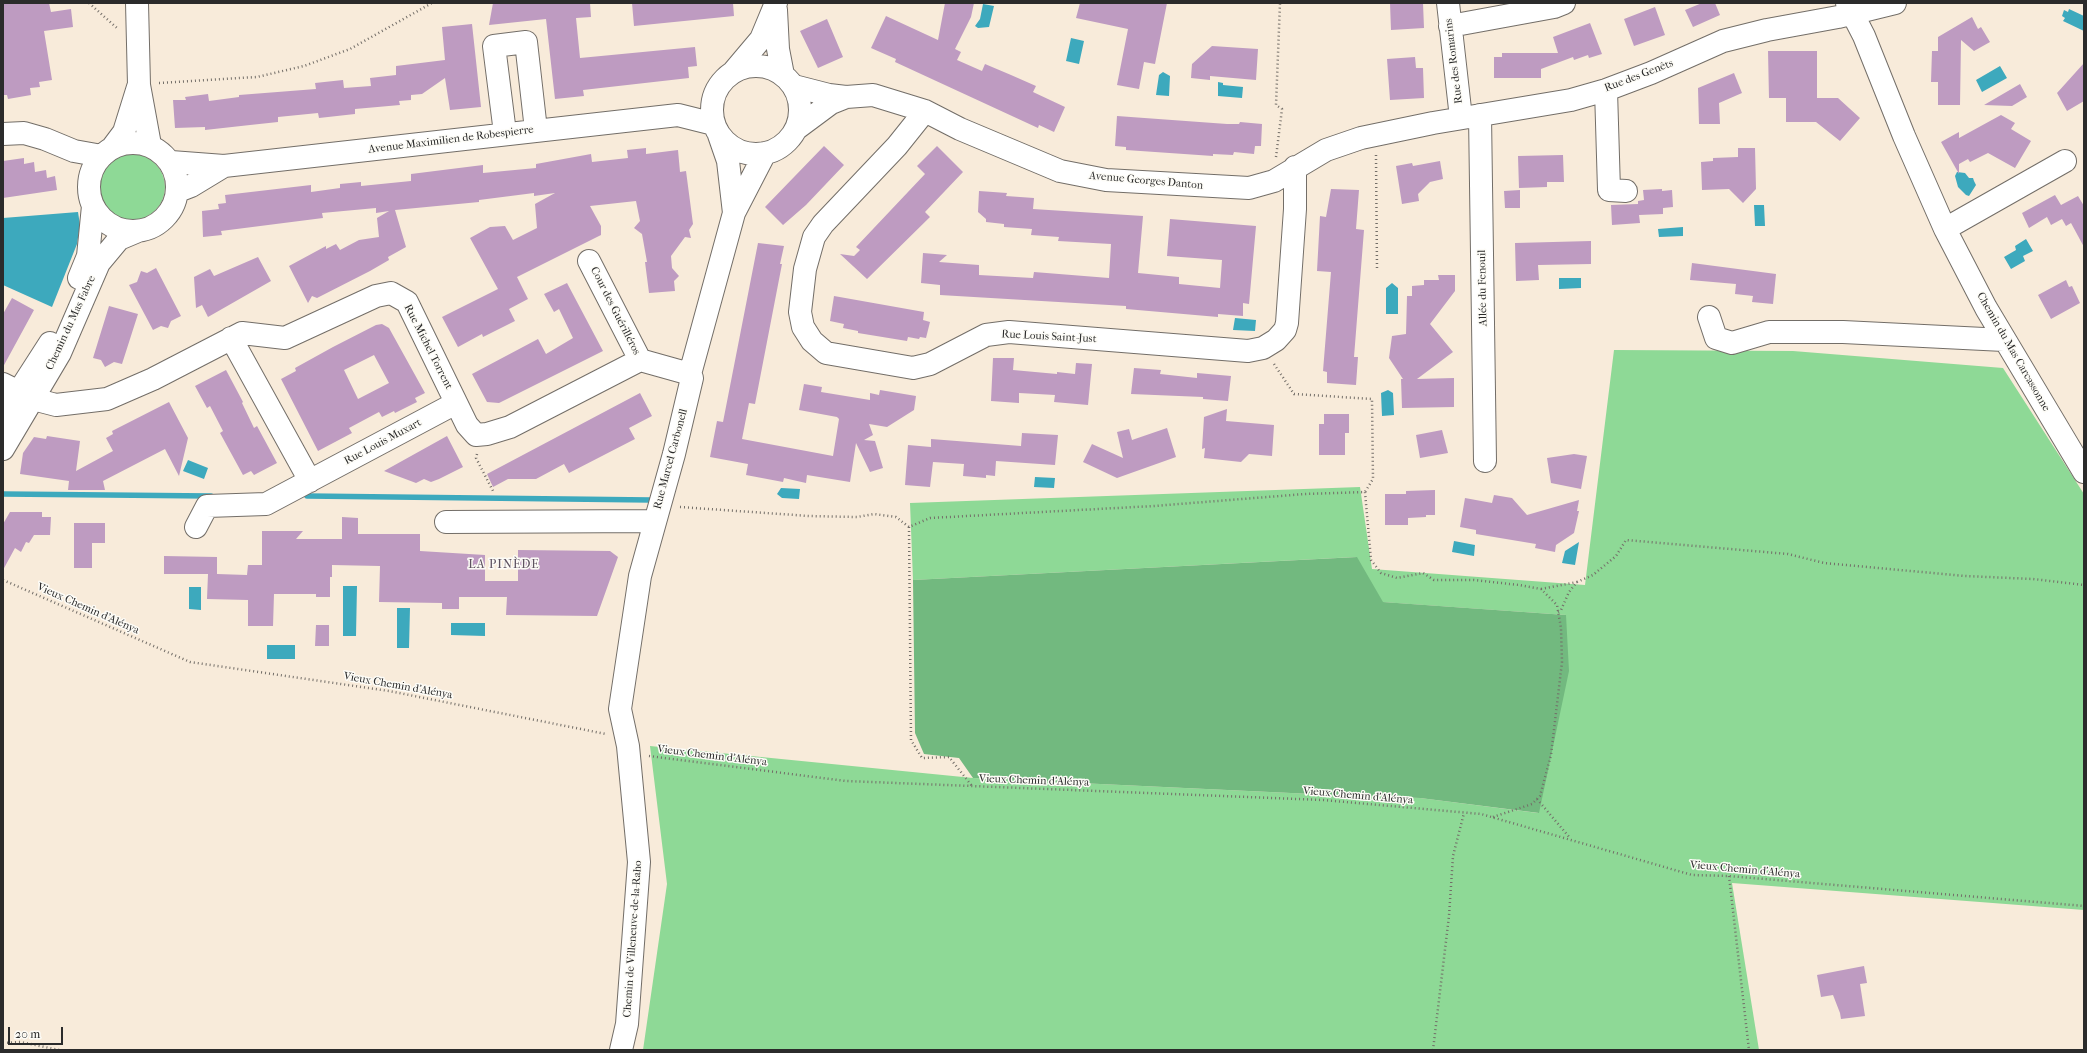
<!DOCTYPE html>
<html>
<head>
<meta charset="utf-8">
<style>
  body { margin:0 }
  #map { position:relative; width:2087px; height:1053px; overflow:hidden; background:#f8ebda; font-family:"IM FELL French Canon",serif }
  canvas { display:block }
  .frame { position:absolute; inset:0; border:4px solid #2b2b2b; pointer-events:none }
  .scale { position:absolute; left:8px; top:1027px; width:55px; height:18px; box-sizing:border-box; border:2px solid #2b2b2b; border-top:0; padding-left:5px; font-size:12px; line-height:14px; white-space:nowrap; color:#2b2b2b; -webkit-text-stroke:3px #fdfcf7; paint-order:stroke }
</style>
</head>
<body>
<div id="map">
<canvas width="2087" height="1053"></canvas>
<div class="frame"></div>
<div class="scale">20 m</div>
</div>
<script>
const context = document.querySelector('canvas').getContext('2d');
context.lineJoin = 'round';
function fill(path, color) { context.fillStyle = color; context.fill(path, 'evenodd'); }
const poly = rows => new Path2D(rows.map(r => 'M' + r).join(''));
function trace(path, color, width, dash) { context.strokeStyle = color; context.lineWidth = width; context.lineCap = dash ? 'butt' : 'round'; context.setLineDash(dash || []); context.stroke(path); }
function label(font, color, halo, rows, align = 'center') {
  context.font = font + ' "IM FELL French Canon",serif'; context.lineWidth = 3; context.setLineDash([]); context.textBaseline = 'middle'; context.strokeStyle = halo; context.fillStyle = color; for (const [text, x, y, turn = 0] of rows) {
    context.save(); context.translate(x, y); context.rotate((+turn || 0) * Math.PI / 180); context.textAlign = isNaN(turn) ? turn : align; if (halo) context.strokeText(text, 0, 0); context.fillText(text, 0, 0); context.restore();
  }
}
fill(poly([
  '99 187a33 33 0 1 1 66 0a33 33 0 1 1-66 0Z',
  [1614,350,1793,351,2003,368,2084,494,2084,910,1732,883,1759,1050,643,1050,667,884,650,746,973,778,1312,794,1420,798,1538,813,1566,615,1382,602,1356,557,913,580,910,503,1360,487,1372,569,1585,585]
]), '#8ed996');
fill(poly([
  [1357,557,1383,602,1566,615,1569,671,1539,813,1420,798,1312,794,973,778,959,758,924,754,915,733,913,580]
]), '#72b97f');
fill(poly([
  [983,4,994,6,989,27,978,28,975,26,980,19],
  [2069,9,2084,16,2084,31,2063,21,2065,18,2062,16,2064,10,2068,12],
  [1071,38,1084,41,1079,64,1066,61],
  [2000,66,2007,78,1982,92,1976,80],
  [1163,72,1170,76,1169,96,1156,95,1159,75],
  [1218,82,1223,83,1223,85,1243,87,1242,98,1218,96],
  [1957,172,1965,173,1969,178,1973,178,1974,181,1976,185,1969,196,1966,195,1958,187,1955,176],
  [1754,205,1764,205,1765,226,1755,226],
  [78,212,80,225,77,244,52,307,3,285,3,218],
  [1683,227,1683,236,1659,237,1658,229],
  [2026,239,2033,251,2023,256,2025,261,2011,269,2004,257,2016,250,2015,246],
  [1559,278,1581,278,1581,288,1559,289],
  [1392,283,1398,288,1398,314,1386,314,1386,288],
  [1235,318,1256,320,1255,331,1233,330],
  [1388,390,1393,393,1394,415,1382,416,1381,393],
  [188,460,208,468,204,479,183,471],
  [1035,477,1055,478,1054,488,1034,487],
  [781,488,800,489,799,499,782,498,777,494],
  [1454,541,1475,545,1474,556,1452,552],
  [1579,542,1575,565,1562,563,1565,551],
  [343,586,357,586,356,636,343,636],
  [189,587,201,587,201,610,189,609],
  [397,608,410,608,409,648,397,648],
  [451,623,485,623,485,636,451,635],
  [267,645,295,645,295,659,267,659]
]), '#3da9bd');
trace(poly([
  [3,494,211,496],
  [307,496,651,500]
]), '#3da9bd', 5.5);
fill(poly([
  [3,3,49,3,51,12,71,9,73,27,44,31,52,80,39,82,40,87,30,88,31,95,8,99,7,95,3,95],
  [493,3,590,3,591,17,576,18,580,58,695,47,697,66,688,67,689,78,583,90,584,96,555,99,546,19,489,25],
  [632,3,733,3,734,16,634,26],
  [945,3,974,3,971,17,955,49,961,52,957,60,982,71,985,64,1011,75,1036,86,1033,92,1065,107,1054,132,1039,125,1038,128,895,62,896,59,871,48,886,16,938,40],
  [1080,3,1167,3,1155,64,1144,62,1139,89,1117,85,1128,29,1076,18],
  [1390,3,1423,3,1424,28,1391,30],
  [1702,3,1715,3,1720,15,1693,27,1685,10],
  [1655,7,1665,35,1634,46,1624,19],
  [1972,17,1978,29,1981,27,1990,42,1974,51,1961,40,1960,105,1938,105,1938,82,1931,82,1932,51,1938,51,1938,37],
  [827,19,843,57,818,68,800,31],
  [1590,23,1602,54,1589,58,1588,55,1574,60,1573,57,1541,69,1541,78,1494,78,1494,57,1502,57,1502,53,1558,53,1553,37],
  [472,24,481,107,450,110,445,78,422,94,411,95,411,100,399,101,400,105,355,109,355,114,319,118,318,113,278,117,278,122,250,125,205,130,205,127,175,128,173,100,186,100,185,97,208,94,209,101,239,97,239,95,316,89,315,83,343,80,344,88,371,86,370,78,396,75,396,66,445,60,442,27],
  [1212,46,1258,49,1256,80,1210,76,1210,80,1191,78,1192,64],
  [1768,51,1817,51,1817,98,1838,98,1860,118,1840,141,1816,122,1786,122,1786,98,1769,98],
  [1415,57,1416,68,1423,68,1424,98,1390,100,1387,59],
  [2084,63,2084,101,2067,111,2057,93],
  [1734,73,1742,93,1719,103,1720,124,1699,124,1698,88],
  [2020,84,2027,97,2012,106,1984,105],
  [2001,115,2015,123,2011,129,2031,141,2015,168,1988,153,1970,162,1968,159,1959,164,1959,174,1941,142,1959,132,1959,138],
  [1117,116,1227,124,1239,124,1240,122,1262,124,1261,146,1255,146,1254,154,1234,152,1233,155,1213,154,1213,156,1126,150,1126,147,1115,146],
  [824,146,844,165,806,205,783,225,765,207],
  [937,146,963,172,925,212,930,217,867,279,840,254,854,256,860,250,856,247,925,174,917,166],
  [646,148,646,154,678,150,680,172,686,171,693,224,689,230,691,238,685,237,671,256,672,268,679,276,674,281,675,291,649,293,645,262,647,262,642,234,634,228,640,221,636,201,590,206,601,226,601,235,517,277,528,299,509,309,515,321,483,337,482,334,458,347,442,317,498,289,470,238,490,227,505,226,513,240,537,228,535,204,555,193,534,196,534,193,479,200,479,202,395,210,406,247,388,257,389,260,370,271,317,298,312,296,308,303,289,266,326,246,326,249,336,244,340,250,359,240,379,237,377,218,389,211,376,213,376,208,322,213,323,218,221,231,222,235,203,237,202,211,219,209,218,204,226,203,225,195,311,185,311,192,340,188,340,184,361,182,361,186,411,181,411,174,483,165,483,173,536,168,536,164,591,154,592,162,628,158,627,150],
  [1738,148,1755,148,1756,189,1743,203,1729,189,1702,190,1701,162,1713,161,1713,158,1738,157],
  [1563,155,1564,182,1547,182,1547,187,1519,188,1518,156],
  [24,158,24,164,34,162,35,172,46,170,47,178,55,176,57,190,3,198,3,161],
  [1440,161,1443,179,1430,182,1418,194,1419,201,1402,204,1396,166,1412,163,1413,166],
  [1331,189,1359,190,1356,229,1364,230,1354,357,1358,357,1356,385,1327,383,1327,372,1323,371,1331,272,1317,271,1320,216,1326,217],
  [1662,189,1662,191,1672,190,1673,207,1663,208,1663,214,1639,215,1640,223,1612,225,1611,205,1638,204,1638,201,1644,200,1643,190],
  [1520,190,1520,208,1505,208,1504,191],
  [979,191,1007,193,1006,196,1034,198,1033,209,1143,216,1138,273,1179,277,1179,284,1220,288,1222,260,1167,256,1170,219,1256,226,1249,304,1243,303,1243,316,1218,314,1218,317,1126,309,1126,306,940,295,940,285,921,283,923,253,947,255,939,262,979,265,979,275,1033,278,1034,272,1109,278,1111,244,1058,241,1059,237,1031,235,1032,229,1004,227,1004,224,986,222,986,219,978,212],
  [2055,195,2061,205,2078,196,2084,206,2084,247,2071,223,2066,226,2062,219,2051,225,2047,217,2029,228,2022,213],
  [1591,241,1591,264,1538,265,1539,280,1516,281,1515,243],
  [758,243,784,246,780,264,782,264,755,404,749,403,742,439,833,456,839,419,837,417,799,410,804,384,822,387,821,392,870,400,870,393,879,395,880,390,916,396,914,410,887,427,869,424,873,435,864,440,875,441,883,468,870,472,856,443,850,482,807,475,806,483,784,478,783,482,746,475,748,464,710,457,717,421,723,422],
  [258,257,271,281,208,317,202,305,196,308,194,277,210,269,214,276],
  [1692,263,1776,274,1773,304,1752,302,1753,296,1735,294,1736,284,1690,280],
  [156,268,181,316,171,321,168,328,161,326,153,330,129,285,137,282,141,271,147,273],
  [1438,275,1455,275,1455,291,1430,324,1453,352,1417,379,1454,378,1454,407,1402,408,1401,379,1403,379,1389,358,1392,336,1406,334,1407,296,1412,296,1412,286,1424,285,1424,280,1439,280],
  [2066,280,2069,287,2072,286,2080,303,2051,319,2038,295],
  [567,283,603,351,499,403,487,402,472,374,538,339,546,354,573,338,559,309,554,312,544,294],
  [834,296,924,312,923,320,930,322,926,338,920,337,919,339,908,337,907,341,858,333,858,331,843,328,844,324,830,321],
  [12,298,34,310,3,367,3,314],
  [109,306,138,314,122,364,114,362,105,367,101,360,93,358],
  [382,324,389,328,425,393,415,398,417,402,395,413,394,411,382,417,379,412,349,428,352,433,318,451,281,379,296,371,295,368,333,347,376,325],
  [374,355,389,383,358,399,344,370],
  [993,358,1014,358,1013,370,1057,374,1057,372,1075,374,1076,363,1092,364,1088,405,1054,402,1055,395,1019,393,1019,403,991,401],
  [1134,368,1161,370,1160,374,1197,378,1197,373,1231,376,1228,401,1203,399,1203,397,1131,394],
  [226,370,243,402,242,403,254,428,257,426,277,463,254,475,251,471,243,475,220,433,223,431,210,406,207,408,195,386],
  [640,393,652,416,629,428,635,439,569,473,564,464,536,479,508,479,493,487,487,474],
  [169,402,188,438,179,476,165,449,103,481,105,490,68,490,69,481,20,474,23,453,34,437,46,439,47,436,80,441,76,471,113,451,106,438,113,434,112,431],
  [1227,409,1226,421,1274,425,1272,456,1249,454,1241,462,1204,458,1205,448,1202,449,1204,417],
  [1324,414,1349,414,1349,433,1345,433,1345,455,1319,455,1319,424,1324,424],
  [1167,428,1176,457,1117,478,1083,462,1092,444,1123,458,1117,432,1129,429,1132,440],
  [1442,430,1448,453,1420,458,1416,435],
  [1022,433,1058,435,1055,465,996,461,995,476,986,475,986,478,963,476,964,464,933,462,930,487,905,485,908,445,931,447,931,439,1021,446],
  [447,436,463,467,439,479,431,482,424,479,416,483,384,471],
  [1574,454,1587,456,1581,489,1551,483,1547,458],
  [1435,490,1435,515,1426,515,1426,517,1408,518,1408,525,1385,525,1385,494,1406,494,1406,491],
  [1494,495,1512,498,1527,515,1579,500,1577,511,1579,511,1574,533,1556,545,1555,552,1535,548,1536,544,1476,534,1476,530,1460,527,1465,498,1492,503],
  [10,512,42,512,42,517,51,517,50,535,34,535,29,543,26,542,21,552,15,548,3,570,3,524],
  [342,517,358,518,358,534,420,534,420,551,485,555,485,581,518,581,518,550,610,551,618,557,597,616,506,615,507,597,459,597,459,609,442,609,442,603,379,602,380,566,332,565,332,577,330,577,330,597,316,597,316,594,274,594,273,626,248,626,248,600,207,599,208,574,164,574,164,556,217,557,217,574,247,575,248,565,262,565,262,531,303,531,296,539,342,539],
  [74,523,105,523,105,543,92,543,92,568,74,568],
  [316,625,329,625,329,646,315,646],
  [1864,966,1867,983,1860,984,1865,1016,1841,1019,1840,1013,1833,995,1821,997,1817,975]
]), '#be9bc1');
const minor = poly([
  [137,3,139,85,150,145],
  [1448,3,1461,118],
  [1847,3,1864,36,1904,136,1945,229,1986,308,2084,472],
  [776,10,778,49,783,75],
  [1450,26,1554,7,1564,3],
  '712 110a44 44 0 1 1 88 0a44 44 0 1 1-88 0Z',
  [734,71,761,39,776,3],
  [794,86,829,95,846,97,873,95,925,111,960,129,1060,171,1106,180,1249,188,1274,181,1326,150,1361,138,1433,123,1571,100,1606,90,1651,73,1723,41,1767,30,1838,17,1895,3],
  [1606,90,1609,190,1626,191],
  [925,111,897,146,823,224,814,237,805,269,800,312,803,327,812,341,826,353,913,368,930,364,986,335,1009,332,1248,351,1263,348,1276,340,1285,330,1287,323,1295,209,1295,167],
  [1480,115,1485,461],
  [796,129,831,103,846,97],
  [505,133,494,46,526,42,536,130],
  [3,134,24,133,45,139,74,151,102,156],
  [719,135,728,161,734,213],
  '89 187a44 44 0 1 1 88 0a44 44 0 1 1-88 0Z',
  [112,148,124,132,138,87],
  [171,162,224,166,678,115,714,124],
  [178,191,191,186,224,166],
  [1945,229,2065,161],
  [589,261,640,360],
  [79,278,88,256,93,206],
  [1709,317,1716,338,1732,343,1769,332,1843,332,2004,340],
  [231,338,310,481],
  [3,384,33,399,56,405,107,399,153,379,242,333,285,338,376,296,391,293,407,302,467,425,476,435,487,434,510,427,640,360,690,374],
  [3,416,50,343],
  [3,449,60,353,99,263,119,239,138,231],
  [446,522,655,521],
  [196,527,207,506,266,504,456,403],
  [621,1050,627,1024,639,862,628,746,620,709,640,576,674,454,692,378,690,374,734,213,765,153]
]);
trace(minor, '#736e68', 24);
trace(poly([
  [89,3,117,28],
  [159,83,257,77,304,66,350,49,432,3],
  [1376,155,1377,269],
  [1276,157,1282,109,1276,105,1280,3],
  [1274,364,1294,394,1372,399,1373,479,1365,492],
  [477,454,476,458,493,491],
  [680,507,809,516,857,517,874,514,896,517,909,527,930,518,1154,506,1305,494,1365,492,1371,560,1381,573,1397,578,1423,573,1434,580,1474,580,1519,585,1541,589,1557,605,1561,628,1562,662,1551,755,1540,796,1532,804,1493,817],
  [909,527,911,740,922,758,949,757,972,786],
  [3,580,190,662,389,691,606,734],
  [1541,589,1577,582],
  [1558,612,1561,610,1569,592,1577,582,1593,575,1616,556,1626,540,1788,554,1824,563,1965,576,2033,579,2084,585],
  [649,756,846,781,1323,800,1481,814,1692,875,1729,876,2084,906],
  [1537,799,1570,838],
  [1729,876,1749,1050],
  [3,1043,21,1042,59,1050],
  [1433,1050,1449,916,1453,856,1464,813]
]), '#736e68', 2.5, [1, 3]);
trace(minor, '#fff', 22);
label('11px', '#2b2b2b', '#fdfcf7', [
  ["Rue des Romarins",1454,61,-97],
  ["Rue des Genêts",1639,76,-21],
  ["Avenue Maximilien de Robespierre",451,140,-7],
  ["Avenue Georges Danton",1146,181,5],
  ["Allée du Fenouil",1483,288,-91],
  ["Cour des Guérilléros",615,311,63],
  ["Chemin du Mas Fabre",71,323,-65],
  ["Rue Louis Saint-Just",1049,337,3],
  ["Rue Michel Torrent",428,347,63],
  ["Chemin du Mas Carcassonne",2013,352,60],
  ["Rue Louis Muxart",383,442,-28],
  ["Rue Marcel Carbonell",671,459,-75],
  ["Vieux Chemin d’Alénya",88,609,24],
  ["Vieux Chemin d’Alénya",398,686,10],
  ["Vieux Chemin d’Alénya",712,756,7],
  ["Vieux Chemin d’Alénya",1034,781,2],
  ["Vieux Chemin d’Alénya",1358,796,5],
  ["Vieux Chemin d’Alénya",1745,870,5],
  ["Chemin de Villeneuve-de-la-Raho",633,939,-86]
]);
context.letterSpacing = '1px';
label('12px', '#5e5260', '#fdfcf7', [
  ["LA PINÈDE",504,565]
]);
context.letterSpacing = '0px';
</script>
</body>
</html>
